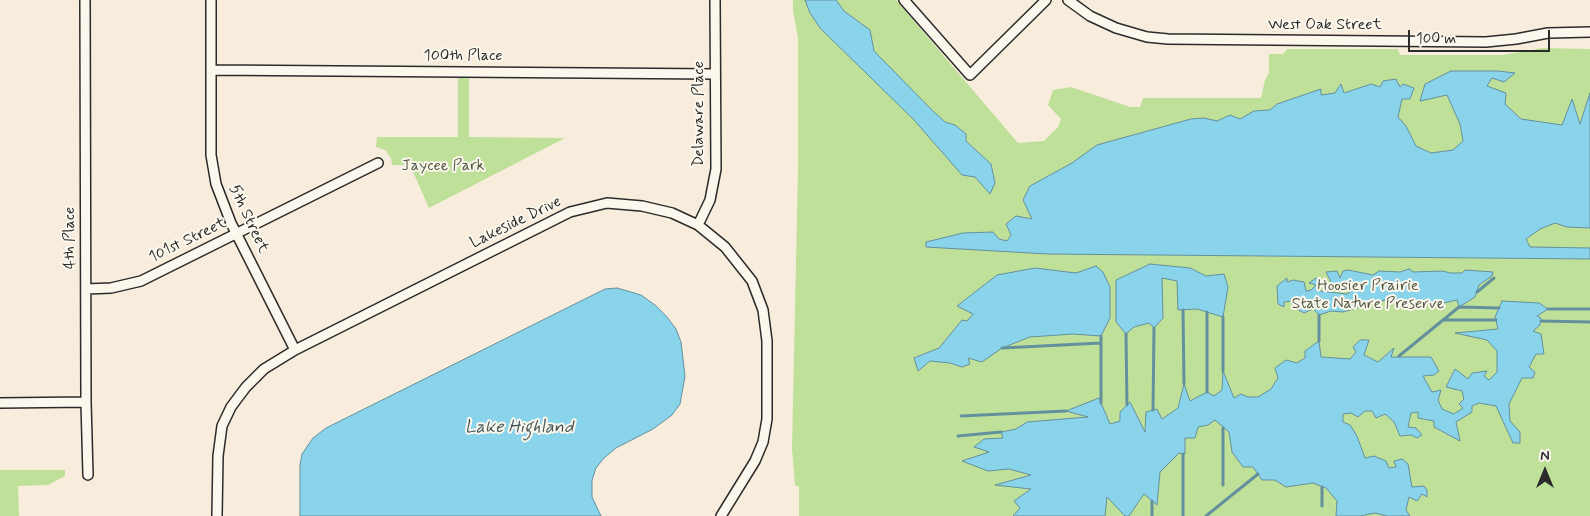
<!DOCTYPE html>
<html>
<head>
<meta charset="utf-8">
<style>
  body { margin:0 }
  #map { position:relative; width:1590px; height:516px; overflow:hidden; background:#f8eddc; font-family:Mynerve,sans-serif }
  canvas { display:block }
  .north { position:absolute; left:1520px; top:446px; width:50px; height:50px; -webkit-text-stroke:4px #fbf7ec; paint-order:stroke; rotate:0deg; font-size:14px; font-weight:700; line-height:20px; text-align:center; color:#2b2b2b }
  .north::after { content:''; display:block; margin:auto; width:18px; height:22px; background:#2b2b2b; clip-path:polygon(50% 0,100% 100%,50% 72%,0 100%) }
  .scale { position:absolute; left:1408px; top:30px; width:142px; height:22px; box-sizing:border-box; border:2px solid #2b2b2b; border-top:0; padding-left:6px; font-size:15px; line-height:18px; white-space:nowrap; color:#2b2b2b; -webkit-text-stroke:4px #fbf7ec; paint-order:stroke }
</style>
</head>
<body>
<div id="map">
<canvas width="1590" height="516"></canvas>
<div class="north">N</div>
<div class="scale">100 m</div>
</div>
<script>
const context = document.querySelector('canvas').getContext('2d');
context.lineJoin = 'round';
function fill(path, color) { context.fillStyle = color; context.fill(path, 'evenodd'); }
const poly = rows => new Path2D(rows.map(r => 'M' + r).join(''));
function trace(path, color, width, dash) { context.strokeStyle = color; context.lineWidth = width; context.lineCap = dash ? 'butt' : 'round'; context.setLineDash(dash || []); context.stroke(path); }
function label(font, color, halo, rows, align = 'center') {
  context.font = font + ' Mynerve,sans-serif'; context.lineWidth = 4; context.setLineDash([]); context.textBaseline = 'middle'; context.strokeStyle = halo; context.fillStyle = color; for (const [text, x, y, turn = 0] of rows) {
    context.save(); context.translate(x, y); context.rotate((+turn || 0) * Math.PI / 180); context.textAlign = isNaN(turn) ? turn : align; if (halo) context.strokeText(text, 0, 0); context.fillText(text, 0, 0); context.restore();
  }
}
fill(poly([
  [793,0,896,0,1018,143,1044,141,1058,127,1061,119,1048,105,1053,90,1071,87,1130,107,1140,107,1143,98,1261,98,1265,80,1269,73,1269,54,1283,54,1287,49,1398,49,1400,55,1503,55,1542,48,1590,49,1590,516,799,516,799,487,795,485,792,448,798,170,798,38,793,11],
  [458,78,469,78,469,137,565,138,429,208,410,165,392,165,391,158,385,150,376,147,377,137,458,137],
  [0,470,65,470,65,476,48,485,18,486,19,516,0,516]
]), '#bfe099');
const water = poly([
  [805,0,836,0,844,11,870,30,874,51,933,111,945,122,955,125,966,134,966,141,991,164,995,183,990,194,975,177,962,175,914,120,820,28,810,13,805,0],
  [1451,71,1498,71,1515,73,1504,82,1492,78,1487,86,1506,93,1505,104,1521,119,1562,125,1572,99,1580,124,1590,93,1590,228,1567,227,1555,223,1540,229,1526,239,1530,247,1590,248,1590,259,1048,254,926,247,926,242,963,233,993,232,999,239,1007,241,1011,235,1006,224,1016,216,1032,219,1023,200,1030,186,1072,163,1097,145,1191,119,1204,118,1217,121,1230,115,1240,119,1254,111,1270,110,1277,104,1321,89,1321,95,1335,93,1341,84,1344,93,1371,84,1380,87,1383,81,1396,79,1400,87,1403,84,1414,88,1410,99,1402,99,1398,117,1406,126,1416,146,1431,153,1453,150,1463,141,1460,124,1447,95,1420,101,1425,84,1451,71],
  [1150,264,1190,268,1206,276,1224,274,1228,287,1223,317,1197,309,1178,310,1177,281,1162,278,1163,318,1154,328,1149,323,1134,327,1126,334,1116,322,1116,280,1150,264],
  [1096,266,1103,272,1110,287,1110,318,1101,336,1073,334,1030,337,1002,348,982,362,968,358,970,364,962,367,950,363,930,361,918,371,914,358,939,348,962,320,967,321,973,314,957,306,997,275,1035,268,1076,273,1096,266],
  [1409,269,1413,272,1443,271,1450,273,1462,273,1465,270,1493,272,1492,276,1479,285,1475,297,1459,307,1457,300,1439,304,1400,303,1392,298,1343,312,1331,311,1319,315,1313,309,1304,313,1295,308,1291,301,1284,302,1284,307,1278,304,1277,286,1287,278,1287,282,1293,280,1304,282,1306,291,1311,290,1316,285,1309,283,1316,278,1321,282,1320,291,1347,294,1355,289,1334,288,1326,272,1337,271,1340,278,1343,271,1348,270,1373,275,1379,271,1400,272,1409,269],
  [617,288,641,295,655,305,667,317,676,329,681,342,685,376,680,404,672,415,653,429,616,448,604,458,596,468,592,480,592,497,601,516,300,516,300,465,302,454,313,438,326,428,605,289,617,288],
  [1502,301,1539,303,1548,309,1537,316,1541,318,1540,325,1533,331,1541,334,1544,354,1536,354,1529,367,1535,372,1533,378,1522,378,1509,404,1510,421,1520,432,1520,443,1513,443,1496,406,1479,403,1472,406,1472,412,1456,422,1460,441,1434,427,1434,421,1418,418,1418,412,1411,413,1408,427,1416,428,1422,435,1417,438,1411,435,1400,436,1394,422,1385,414,1376,418,1372,411,1365,411,1358,417,1351,413,1343,414,1343,422,1350,425,1357,436,1365,458,1374,456,1386,461,1389,468,1396,467,1394,461,1402,459,1408,464,1412,487,1424,486,1427,490,1427,497,1422,494,1417,501,1409,497,1406,510,1410,516,1387,516,1375,513,1360,516,1336,516,1337,501,1326,488,1313,483,1286,487,1275,480,1262,480,1253,467,1243,467,1232,452,1229,432,1215,420,1208,425,1198,427,1195,438,1185,438,1185,454,1179,453,1160,472,1157,505,1144,494,1129,516,1125,516,1107,497,1105,516,1013,516,1020,508,1014,501,1031,489,995,485,1031,475,1009,469,988,471,962,461,989,452,974,447,984,439,1003,438,1001,432,1016,429,1027,422,1088,417,1066,411,1099,398,1110,424,1120,421,1120,412,1130,402,1145,432,1146,412,1157,409,1162,419,1178,408,1184,384,1190,401,1207,392,1214,396,1222,390,1223,371,1234,398,1241,394,1248,397,1258,397,1271,389,1278,378,1275,368,1286,360,1297,363,1305,358,1305,351,1319,341,1321,357,1350,359,1356,352,1353,347,1360,340,1369,340,1364,355,1378,362,1394,348,1391,357,1431,357,1439,371,1434,375,1423,376,1432,392,1441,390,1438,400,1442,409,1454,414,1463,408,1459,404,1464,399,1462,391,1446,387,1455,369,1468,379,1472,373,1487,371,1484,376,1489,380,1497,372,1497,351,1487,340,1455,333,1498,329,1495,317,1502,301]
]);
fill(water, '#8ad4eb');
trace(water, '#64909e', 1);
trace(poly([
  [1477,292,1494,278],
  [1548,309,1590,309],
  [1183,310,1184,384],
  [1207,312,1207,392],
  [1319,315,1319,341],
  [1444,320,1496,320],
  [1541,321,1590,322],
  [1126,334,1127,405],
  [1101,336,1101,403],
  [1002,348,1101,343],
  [1399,356,1459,307,1499,308],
  [1223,371,1223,317],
  [1153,410,1154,328],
  [961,416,1066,411],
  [958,436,1001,432],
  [1183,454,1183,516],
  [1223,485,1223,428],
  [1322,487,1322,506],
  [1152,516,1152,501],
  [1206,516,1258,474]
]), '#64909e', 3);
const minor = poly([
  [85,0,86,402,88,475],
  [211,0,211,155,216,184,231,223,295,350],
  [904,0,970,75,1046,0],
  [1068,0,1090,16,1116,28,1147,37,1168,39,1486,42,1516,39,1548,33,1590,32],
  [211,70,715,74],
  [698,225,710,200,716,169,715,0],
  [86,289,111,288,141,281,378,163],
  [0,403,86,402],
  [217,516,218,456,222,426,231,407,246,387,264,369,295,350,570,212,607,203,642,206,672,213,698,225,725,247,752,281,763,310,767,341,767,419,763,442,755,461,721,516]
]);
trace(minor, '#2b2b2b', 12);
trace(minor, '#fbf7ec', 9);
label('16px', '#2b2b2b', '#fbf7ec', [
  ["West Oak Street",1325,26],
  ["100th Place",463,57],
  ["Delaware Place",700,114,-90],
  ["5th Street",248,219,65],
  ["Lakeside Drive",516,223,-26],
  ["4th Place",71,238,-90],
  ["101st Street",188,241,-26]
]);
label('16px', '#505846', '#fbf7ec', [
  ["Jaycee Park",443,167],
  ["Hoosier Prairie",1368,287],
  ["State Nature Preserve",1368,305]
]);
label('italic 18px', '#43555b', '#fbf7ec', [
  ["Lake Highland",519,428]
]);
</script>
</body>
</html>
